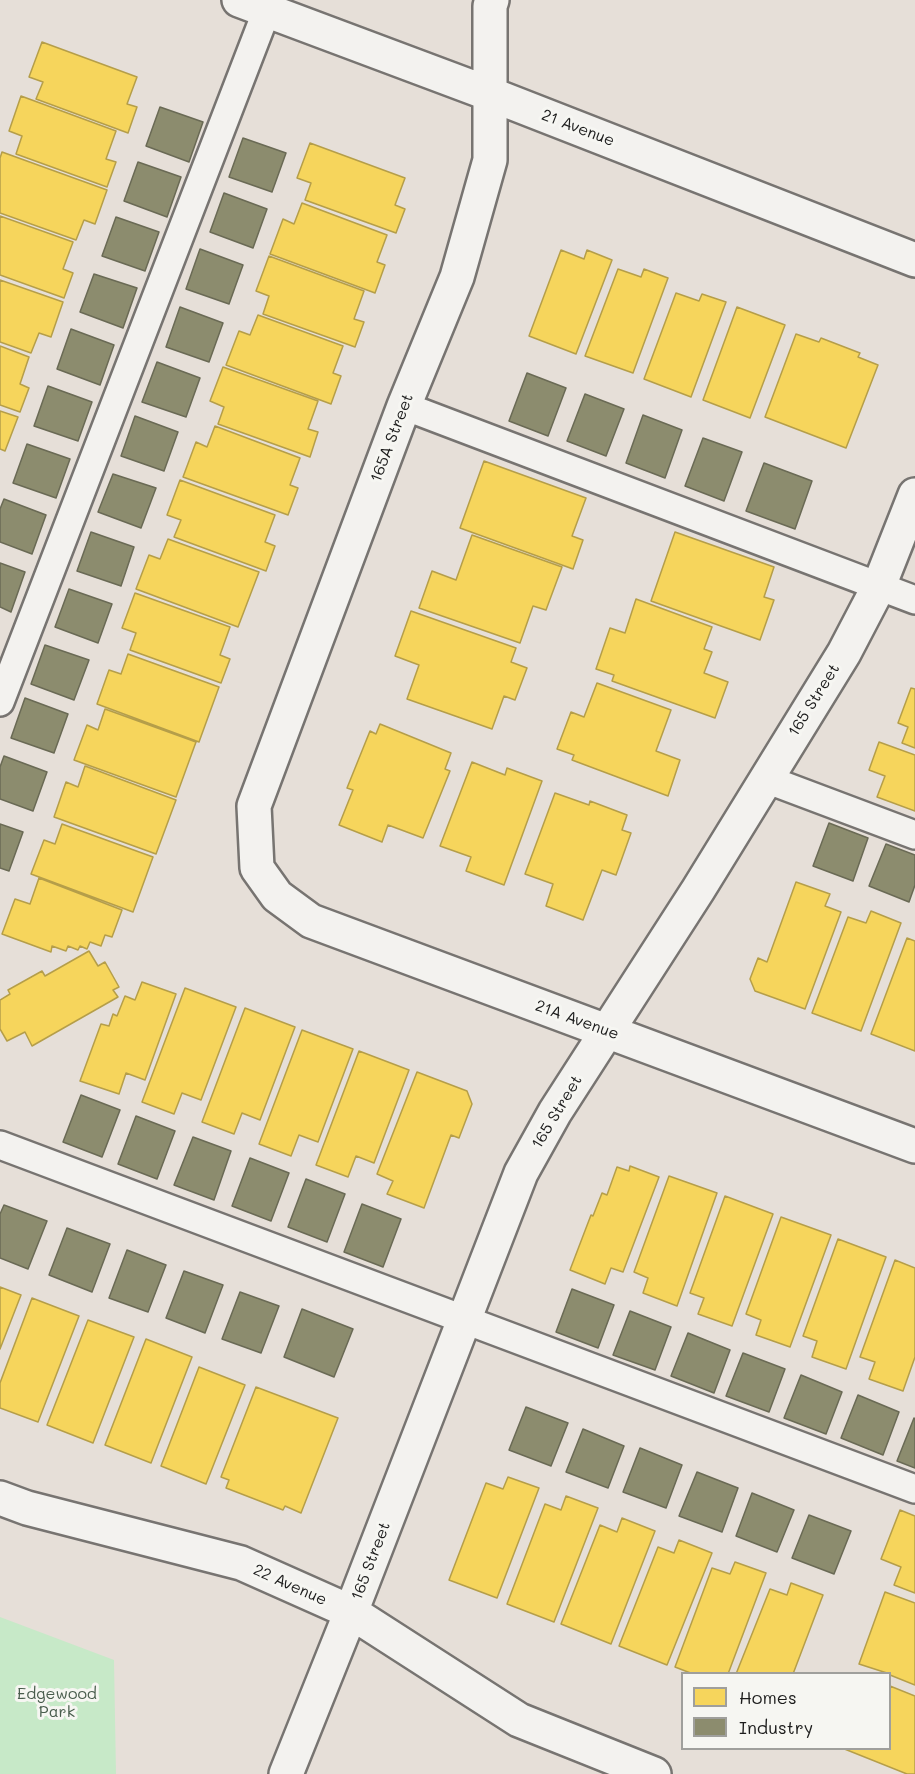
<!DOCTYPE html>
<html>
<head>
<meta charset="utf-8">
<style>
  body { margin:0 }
  #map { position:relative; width:915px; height:1774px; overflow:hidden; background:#e6dfd8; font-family:Mali,sans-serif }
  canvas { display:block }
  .legend { position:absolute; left:681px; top:1672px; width:210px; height:78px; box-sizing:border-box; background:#f6f6f2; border:2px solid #9f9f9c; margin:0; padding:8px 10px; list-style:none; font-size:18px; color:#1c1c1c }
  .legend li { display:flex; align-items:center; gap:12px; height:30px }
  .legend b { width:30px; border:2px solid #9f9f9c }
</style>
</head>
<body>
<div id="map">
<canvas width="915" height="1774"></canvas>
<ul class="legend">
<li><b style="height:16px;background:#f6d55c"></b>Homes</li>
<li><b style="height:16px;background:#8c8c6e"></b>Industry</li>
</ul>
</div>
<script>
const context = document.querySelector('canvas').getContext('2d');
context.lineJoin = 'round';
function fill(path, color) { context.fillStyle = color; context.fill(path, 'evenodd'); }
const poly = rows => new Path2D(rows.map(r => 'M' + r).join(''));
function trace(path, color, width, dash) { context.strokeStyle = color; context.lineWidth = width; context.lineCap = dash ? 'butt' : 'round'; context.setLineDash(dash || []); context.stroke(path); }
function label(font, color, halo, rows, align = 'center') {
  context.font = font + ' Mali,sans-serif'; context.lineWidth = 6; context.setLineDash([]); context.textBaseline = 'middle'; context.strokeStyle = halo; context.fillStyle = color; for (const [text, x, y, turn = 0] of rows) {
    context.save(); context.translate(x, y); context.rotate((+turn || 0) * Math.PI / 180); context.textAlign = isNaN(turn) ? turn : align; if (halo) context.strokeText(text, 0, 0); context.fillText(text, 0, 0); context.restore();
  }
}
fill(poly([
  [0,1617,114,1660,116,1774,0,1774]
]), '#c7e9c8');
const homes = poly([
  [42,42,137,77,127,104,137,107,128,133,36,99,43,82,29,77,42,42],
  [21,96,116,131,106,159,116,162,107,187,16,154,22,136,9,131,21,96],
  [310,143,405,178,395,205,405,209,396,233,305,200,311,183,297,178,310,143],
  [2,152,107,190,95,224,84,220,76,240,0,213,0,158,2,152],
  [302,203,387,235,377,262,385,265,375,293,270,254,283,219,294,224,302,203],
  [0,216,73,242,63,269,73,273,64,298,0,275,0,216],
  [561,250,584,259,587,250,612,260,576,354,529,336,561,250],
  [269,256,364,291,354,319,364,322,355,347,263,314,269,296,256,291,269,256],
  [618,269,641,277,644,269,668,278,633,373,585,356,618,269],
  [0,280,63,302,51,337,39,333,31,353,0,342,0,280],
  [676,293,699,301,702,294,726,302,691,397,644,379,676,293],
  [737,307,785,325,750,418,703,400,737,307],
  [258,315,343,346,333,373,341,376,331,404,226,365,239,331,250,335,258,315],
  [796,334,819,342,821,338,860,353,858,357,878,365,846,448,765,417,796,334],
  [0,346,29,357,20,384,29,388,20,412,0,405,0,346],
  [223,367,318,401,308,429,318,432,310,457,218,424,224,407,210,401,223,367],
  [0,411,18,417,5,451,0,449,0,411],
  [215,426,300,458,290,485,298,488,288,515,183,477,196,442,207,447,215,426],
  [484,461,586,498,572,536,583,540,573,569,460,528,484,461],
  [180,480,275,515,265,542,275,546,266,571,174,537,181,520,167,515,180,480],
  [675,532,774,567,764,597,774,600,760,640,651,601,675,532],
  [472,535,562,567,546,610,533,606,520,643,419,608,432,571,456,580,472,535],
  [168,539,259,572,238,627,136,589,149,555,160,559,168,539],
  [135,593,230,627,220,655,230,659,221,683,130,650,136,633,122,628,135,593],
  [636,599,712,627,704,649,712,652,704,673,728,682,715,718,612,681,614,675,596,669,610,628,625,633,636,599],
  [411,611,516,648,511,662,527,668,515,700,504,696,492,729,407,699,419,665,395,656,411,611],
  [128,654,219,687,199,742,97,704,109,670,121,674,128,654],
  [597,683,671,710,656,751,680,760,668,796,572,760,574,755,557,749,571,712,584,717,597,683],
  [911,688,915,689,915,748,902,743,908,727,898,723,911,688],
  [105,709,196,742,176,797,74,760,87,725,98,730,105,709],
  [380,724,451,753,445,769,450,771,423,838,388,825,382,842,339,825,353,790,347,788,370,731,376,734,380,724],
  [879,742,915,755,915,811,877,797,885,776,869,770,879,742],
  [472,762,505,775,507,768,542,781,504,885,466,871,471,857,440,846,472,762],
  [85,766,176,800,156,854,54,817,66,782,78,787,85,766],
  [555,793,589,805,590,801,627,815,622,830,631,833,616,875,602,870,583,920,546,906,553,884,525,874,555,793],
  [62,824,153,857,133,912,31,874,44,840,55,844,62,824],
  [39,878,122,910,112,937,105,935,101,946,90,942,87,949,80,946,78,950,68,946,66,951,52,946,51,952,2,934,15,899,30,904,39,878],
  [796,882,830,894,825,906,841,912,805,1009,755,991,750,979,758,958,767,962,796,882],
  [871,911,901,923,861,1031,812,1013,848,917,866,923,871,911],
  [907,938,915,941,915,1051,871,1034,907,938],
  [89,951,98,966,105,962,119,987,113,990,118,997,32,1046,25,1032,7,1041,0,1029,0,1000,10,994,8,990,42,971,45,976,89,951],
  [142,982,176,994,145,1080,126,1073,119,1094,80,1081,101,1024,109,1026,113,1014,117,1016,125,996,135,1000,142,982],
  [185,988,236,1007,201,1100,182,1093,174,1114,142,1102,185,988],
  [245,1008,295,1027,260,1120,242,1113,234,1134,202,1122,245,1008],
  [302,1030,353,1049,318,1142,299,1135,291,1156,259,1144,302,1030],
  [359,1051,409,1070,374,1163,356,1156,348,1177,316,1165,359,1051],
  [417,1072,467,1091,472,1104,459,1138,451,1135,424,1208,387,1194,393,1181,377,1174,417,1072],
  [630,1166,659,1177,623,1272,611,1268,605,1284,570,1270,591,1215,593,1216,602,1193,607,1195,617,1167,629,1171,630,1166],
  [669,1176,717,1193,677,1306,643,1293,648,1278,634,1272,669,1176],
  [725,1196,773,1214,732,1326,698,1314,704,1298,690,1293,725,1196],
  [781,1217,831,1235,790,1347,756,1335,761,1320,746,1314,781,1217],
  [838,1239,886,1257,846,1369,812,1357,817,1341,803,1336,838,1239],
  [895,1260,915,1268,915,1357,903,1391,869,1379,875,1362,860,1357,895,1260],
  [0,1287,21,1295,0,1349,0,1287],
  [32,1298,79,1316,38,1422,0,1408,0,1383,32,1298],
  [88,1320,134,1337,93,1443,47,1425,88,1320],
  [146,1339,192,1357,151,1463,105,1445,146,1339],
  [199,1367,245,1385,206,1484,161,1466,199,1367],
  [256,1387,338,1418,301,1513,285,1506,283,1510,226,1488,229,1480,221,1477,256,1387],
  [508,1477,539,1488,497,1598,449,1580,486,1483,503,1489,508,1477],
  [566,1496,598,1508,554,1622,507,1604,545,1504,561,1510,566,1496],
  [900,1510,915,1516,915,1593,894,1585,901,1567,881,1559,900,1510],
  [622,1518,655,1531,611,1644,561,1624,600,1525,617,1532,622,1518],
  [679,1540,712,1553,667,1665,619,1646,658,1547,674,1553,679,1540],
  [735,1562,766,1573,728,1674,693,1674,675,1667,712,1568,730,1574,735,1562],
  [791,1583,823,1595,793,1674,736,1674,770,1589,787,1595,791,1583],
  [885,1592,915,1603,915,1685,890,1675,890,1674,859,1664,885,1592],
  [890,1686,915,1696,915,1774,907,1774,842,1748,890,1748,890,1686]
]);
fill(homes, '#f6d55c');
trace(homes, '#b59e49', 1.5);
const industry = poly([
  [160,107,203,122,189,162,146,146,160,107],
  [243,138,286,153,272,192,229,177,243,138],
  [138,162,181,177,167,217,124,201,138,162],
  [224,193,267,209,253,248,210,232,224,193],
  [116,217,159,232,145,271,102,256,116,217],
  [200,249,243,265,229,304,186,289,200,249],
  [94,274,137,288,123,328,80,312,94,274],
  [180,307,223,323,209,362,166,347,180,307],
  [71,329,114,345,100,385,57,369,71,329],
  [157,362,200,378,186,417,142,402,157,362],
  [527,373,566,388,548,436,509,421,527,373],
  [48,386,92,402,78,441,34,426,48,386],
  [585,394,624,409,606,456,567,441,585,394],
  [643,415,682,430,665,478,626,463,643,415],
  [135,416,178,432,164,471,121,456,135,416],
  [703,438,742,452,724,501,685,486,703,438],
  [27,444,70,459,56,498,13,483,27,444],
  [764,463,812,481,795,529,746,511,764,463],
  [113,474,156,488,141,528,98,512,113,474],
  [4,499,46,515,32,554,0,542,0,509,4,499],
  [91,532,134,547,121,586,77,571,91,532],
  [0,563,25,572,11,612,0,607,0,563],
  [69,589,112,604,98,643,55,627,69,589],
  [45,645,89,660,74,700,31,684,45,645],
  [25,698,68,714,54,753,11,738,25,698],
  [4,756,47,772,33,811,0,799,0,767,4,756],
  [829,823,868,838,853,881,813,866,829,823],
  [0,824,23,832,9,871,0,868,0,824],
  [886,844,915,855,915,885,909,902,869,886,886,844],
  [81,1095,120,1110,102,1157,63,1142,81,1095],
  [136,1116,175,1131,157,1179,118,1164,136,1116],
  [193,1137,231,1151,214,1200,174,1185,193,1137],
  [250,1158,289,1173,271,1221,232,1206,250,1158],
  [306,1179,345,1194,327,1242,288,1227,306,1179],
  [362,1204,401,1219,383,1267,344,1252,362,1204],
  [4,1205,47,1221,28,1269,0,1258,0,1214,4,1205],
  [67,1228,110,1244,92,1292,49,1275,67,1228],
  [127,1250,166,1265,148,1312,109,1298,127,1250],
  [184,1271,223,1285,205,1333,166,1318,184,1271],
  [572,1289,614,1305,598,1348,556,1332,572,1289],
  [240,1292,279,1306,261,1353,222,1339,240,1292],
  [302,1309,353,1329,334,1377,284,1357,302,1309],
  [630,1311,671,1327,655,1370,613,1355,630,1311],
  [688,1333,730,1350,714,1393,671,1376,688,1333],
  [743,1353,785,1369,769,1412,726,1396,743,1353],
  [801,1375,842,1392,826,1434,784,1418,801,1375],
  [858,1395,899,1412,883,1455,841,1438,858,1395],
  [526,1407,568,1423,551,1466,509,1450,526,1407],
  [914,1418,915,1419,915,1468,897,1461,914,1418],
  [583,1429,624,1446,608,1488,566,1472,583,1429],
  [640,1448,682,1465,666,1508,623,1492,640,1448],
  [697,1472,738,1488,722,1532,679,1516,697,1472],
  [752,1493,794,1510,777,1552,736,1536,752,1493],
  [809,1515,851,1531,834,1574,792,1558,809,1515]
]);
fill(industry, '#8c8c6e');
trace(industry, '#6a6a55', 1.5);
const lane = poly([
  [404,406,915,600],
  [0,702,267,10],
  [766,779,915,835],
  [0,1145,915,1489]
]);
const street = poly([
  [239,0,490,94,915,260],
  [492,0,490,6,490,160,457,277,404,406,254,806,257,868,277,896,311,921,915,1146],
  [0,1498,27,1508,241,1563,351,1612,519,1720,654,1774],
  [286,1774,351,1612,521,1173,555,1112,698,890,844,653,879,586,915,495]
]);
trace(lane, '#777471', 32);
trace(street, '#777471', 38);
trace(lane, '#f3f2ef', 27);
trace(street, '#f3f2ef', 33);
label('16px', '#1c1c1c', '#f6f6f2', [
  ["21 Avenue",578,128,21],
  ["165A Street",392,438,-69],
  ["165 Street",814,700,-58],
  ["21A Avenue",577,1020,20],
  ["165 Street",557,1112,-59],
  ["165 Street",371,1561,-69],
  ["22 Avenue",290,1585,24]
]);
label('16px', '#485c4c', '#f6f6f2', [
  ["Edgewood",57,1694],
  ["Park",57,1712]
]);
</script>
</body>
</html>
